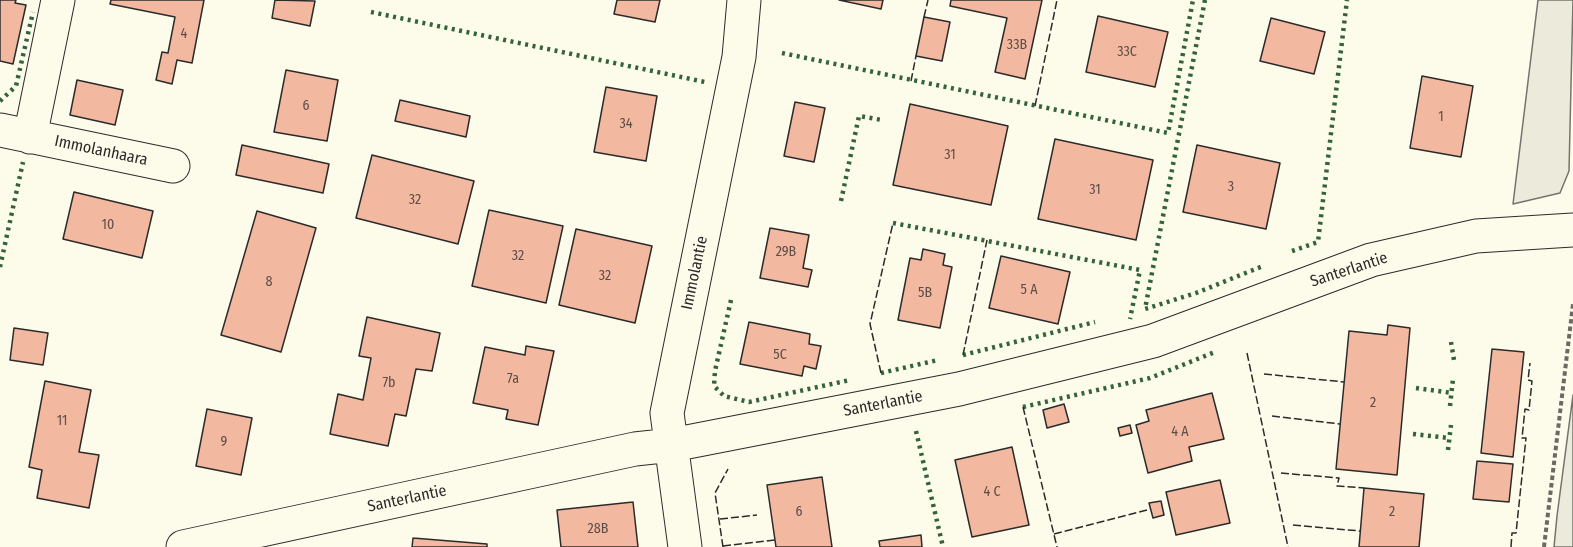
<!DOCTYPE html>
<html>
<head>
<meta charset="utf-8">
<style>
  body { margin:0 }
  canvas { display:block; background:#fdfbea }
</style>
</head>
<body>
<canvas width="1573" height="547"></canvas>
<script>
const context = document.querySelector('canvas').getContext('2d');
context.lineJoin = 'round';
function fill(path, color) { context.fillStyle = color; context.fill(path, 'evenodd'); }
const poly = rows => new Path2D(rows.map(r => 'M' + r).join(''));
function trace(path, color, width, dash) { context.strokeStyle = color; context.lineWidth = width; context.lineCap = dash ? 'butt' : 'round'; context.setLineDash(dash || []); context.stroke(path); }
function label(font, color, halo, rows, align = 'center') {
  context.font = font + ' "Fira Sans Condensed",sans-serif'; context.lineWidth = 4.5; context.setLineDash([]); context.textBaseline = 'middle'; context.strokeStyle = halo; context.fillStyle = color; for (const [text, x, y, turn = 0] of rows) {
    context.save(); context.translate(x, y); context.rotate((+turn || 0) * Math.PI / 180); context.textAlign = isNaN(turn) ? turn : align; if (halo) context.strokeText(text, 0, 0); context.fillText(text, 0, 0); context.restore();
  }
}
const green = poly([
  [1538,0,1573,0,1569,171,1560,193,1513,204,1538,0],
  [1573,395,1573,547,1554,547,1557,516,1573,395]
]);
fill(green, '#ecebdb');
trace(green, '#74746e', 1.5);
const building = poly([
  [0,0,16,0,15,3,26,5,13,64,0,61,0,0],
  [111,0,204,0,192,63,177,60,172,84,156,80,162,52,168,53,175,17,110,4,111,0],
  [275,0,315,1,310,26,272,18,275,0],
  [617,0,660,0,655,22,614,14,617,0],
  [839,0,883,0,881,9,839,0],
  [951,0,1042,0,1025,79,995,72,1007,18,950,6,951,0],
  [1098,16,1168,32,1155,87,1086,72,1098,16],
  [924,17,950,22,942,61,916,56,924,17],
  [1271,18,1325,32,1314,74,1260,61,1271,18],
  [286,70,338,80,327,141,274,132,286,70],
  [1422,76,1473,86,1461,157,1410,148,1422,76],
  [77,80,123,90,115,125,70,115,77,80],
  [606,87,657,96,646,161,594,152,606,87],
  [400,100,470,116,466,137,395,121,400,100],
  [795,102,825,108,814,162,784,156,795,102],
  [910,104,1008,126,991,205,893,185,910,104],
  [1055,139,1153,160,1136,240,1038,219,1055,139],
  [242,145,329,164,323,193,236,175,242,145],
  [1197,145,1280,163,1266,229,1183,212,1197,145],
  [372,155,474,181,458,244,356,218,372,155],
  [74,192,153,211,142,258,63,239,74,192],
  [489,210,563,226,546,303,472,286,489,210],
  [257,211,316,228,281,352,221,335,257,211],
  [770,228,809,235,803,268,812,270,808,287,760,278,770,228],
  [576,229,652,246,635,323,559,305,576,229],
  [923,249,945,254,943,265,952,267,940,328,898,320,910,258,921,260,923,249],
  [1001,256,1070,272,1058,324,989,308,1001,256],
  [367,317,440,333,432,371,416,369,406,416,395,414,388,446,330,434,338,394,363,400,371,358,359,356,367,317],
  [749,322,810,334,809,344,821,346,816,369,804,366,802,376,740,364,749,322],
  [1388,325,1410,328,1397,475,1336,469,1349,331,1387,335,1388,325],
  [14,328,48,333,43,365,10,360,14,328],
  [526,346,554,351,538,425,506,419,508,410,473,403,485,347,525,355,526,346],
  [1492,349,1524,352,1513,457,1481,453,1492,349],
  [45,381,91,390,79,452,99,455,89,508,37,498,42,470,29,467,45,381],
  [1212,393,1224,439,1189,447,1192,461,1148,473,1136,425,1149,421,1146,410,1212,393],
  [1064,404,1069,422,1047,428,1043,410,1064,404],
  [207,409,252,418,241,475,196,466,207,409],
  [1130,425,1132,433,1120,436,1118,428,1130,425],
  [1012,447,1029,525,972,537,955,460,1012,447],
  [1477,461,1513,464,1509,502,1473,499,1477,461],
  [822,477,832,547,776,547,767,485,822,477],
  [1220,480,1230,523,1176,535,1166,492,1220,480],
  [1364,488,1424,494,1419,547,1359,547,1364,488],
  [1161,501,1164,515,1153,518,1149,503,1161,501],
  [633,502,638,547,561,547,557,510,633,502],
  [921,535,922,547,880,547,879,541,921,535],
  [413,538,487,544,487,547,412,547,413,538]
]);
fill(building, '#f2b8a0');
trace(building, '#2b2b2b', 1.5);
const minor = poly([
  [0,130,173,166],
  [30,137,58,0],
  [183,547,635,449,672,445,959,389,1153,341,1371,260,1476,236,1573,230],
  [685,547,667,413,739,57,744,0]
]);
trace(minor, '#2b2b2b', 35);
trace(poly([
  [1544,547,1573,304]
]), '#6a6964', 4, [4.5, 3]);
trace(minor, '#fdfbea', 33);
trace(poly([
  [1205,0,1145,309,1196,293,1263,266],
  [371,12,705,82],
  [782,53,1168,133,1193,0],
  [0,101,16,86,33,12],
  [841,201,859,116,882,120],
  [893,223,1140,270,1130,319],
  [1292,251,1318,242,1347,0],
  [0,267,23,162],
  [731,300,715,371,714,386,724,396,749,402,850,380],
  [1451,342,1454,360],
  [963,355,1095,322],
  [881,373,938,360],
  [1416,388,1452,393],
  [1450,406,1453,379],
  [1023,407,1150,378,1215,352],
  [916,431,943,547],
  [1413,434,1449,438],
  [1448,450,1451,425]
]), '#34623c', 4.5, [3, 4.5]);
trace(poly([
  [924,17,928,0],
  [911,81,916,56],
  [1035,106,1057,0],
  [1247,353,1288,547],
  [963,355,987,240],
  [881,373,870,324,893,223],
  [1264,374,1344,382],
  [1023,407,1057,547],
  [1272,416,1340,424],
  [1281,473,1339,478,1337,486,1364,488],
  [720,519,757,515],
  [1293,525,1360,531],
  [1054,534,1151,509],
  [723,546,775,540],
  [723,547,715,493,728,469],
  [1511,547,1512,533,1516,533,1526,438,1522,438,1525,409,1529,410,1532,381,1528,380,1530,363]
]), '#2b2b2b', 1.5, [8, 3]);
label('14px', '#5d4e48', null, [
  ["4",184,34],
  ["33B",1017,45],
  ["33C",1127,52],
  ["6",306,106],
  ["1",1441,117],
  ["34",626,124],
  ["31",950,155],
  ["3",1231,187],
  ["31",1095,190],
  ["32",415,200],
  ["10",108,225],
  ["29B",786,252],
  ["32",518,256],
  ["32",605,276],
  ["8",269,282],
  ["5 A",1029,290],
  ["5B",925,293],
  ["5C",780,355],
  ["7a",513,379],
  ["7b",389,383],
  ["2",1373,403],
  ["11",62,421],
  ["4 A",1180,432],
  ["9",224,442],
  ["4 C",992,492],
  ["6",799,512],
  ["2",1392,512],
  ["28B",598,529]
]);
label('16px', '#2b2b2b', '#fdfbea', [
  ["Immolanhaara",101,151,12],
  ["Santerlantie",1349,270,-18],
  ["Immolantie",695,273,-78],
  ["Santerlantie",883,404,-11],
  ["Santerlantie",407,499,-12]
]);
</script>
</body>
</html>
